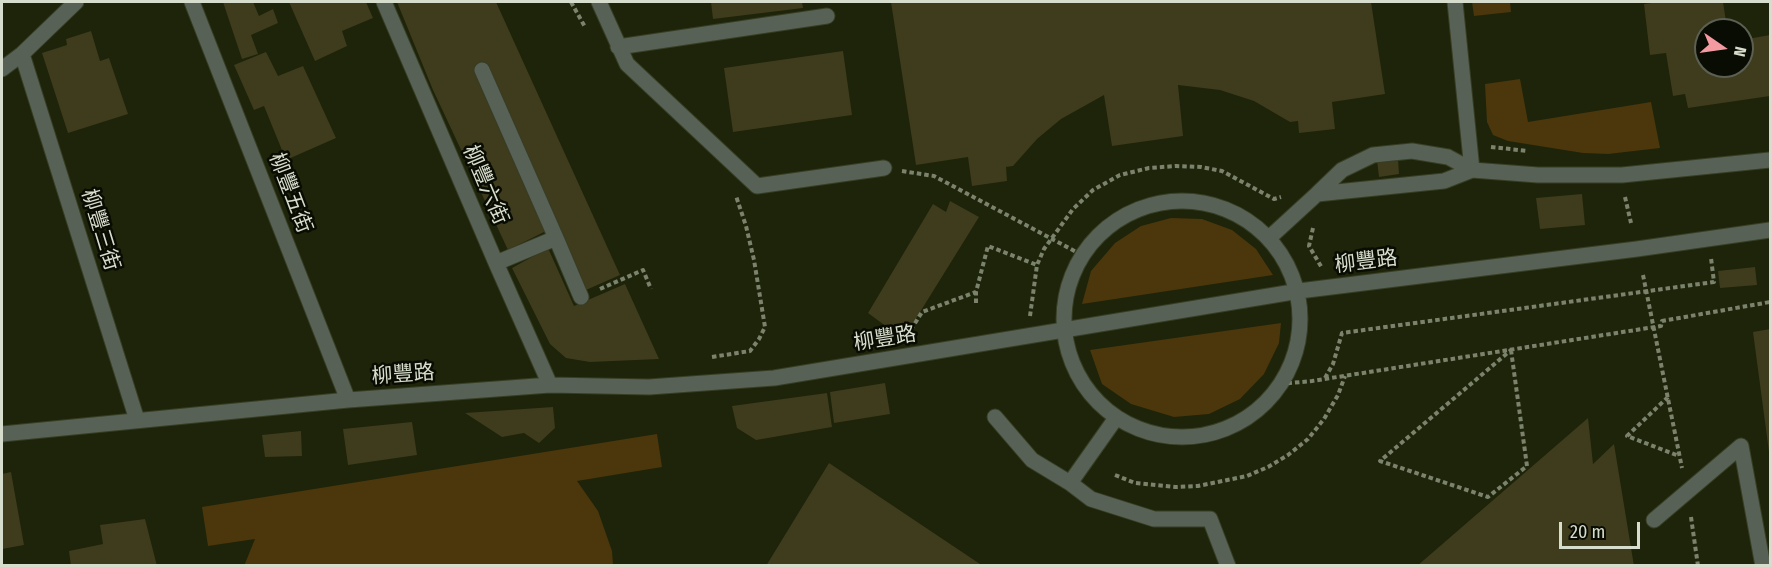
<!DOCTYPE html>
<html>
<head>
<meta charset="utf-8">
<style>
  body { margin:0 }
  #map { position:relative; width:1772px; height:567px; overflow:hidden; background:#1d2409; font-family:"Fira Sans Condensed",sans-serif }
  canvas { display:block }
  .frame { position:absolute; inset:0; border:3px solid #d7ddcc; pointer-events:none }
  .north { position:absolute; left:1694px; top:18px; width:60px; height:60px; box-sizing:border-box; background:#090c03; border:2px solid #5b6053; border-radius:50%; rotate:103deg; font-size:16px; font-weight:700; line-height:24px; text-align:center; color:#d7ddcc }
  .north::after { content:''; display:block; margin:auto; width:21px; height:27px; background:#f49aa1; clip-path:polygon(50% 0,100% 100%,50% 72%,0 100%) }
  .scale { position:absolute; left:1559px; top:522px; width:81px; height:27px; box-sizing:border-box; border:3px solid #d7ddcc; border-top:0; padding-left:8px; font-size:18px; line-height:21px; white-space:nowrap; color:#d7ddcc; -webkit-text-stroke:4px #090c03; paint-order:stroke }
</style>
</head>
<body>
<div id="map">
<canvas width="1772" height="567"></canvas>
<div class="frame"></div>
<div class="north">N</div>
<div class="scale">20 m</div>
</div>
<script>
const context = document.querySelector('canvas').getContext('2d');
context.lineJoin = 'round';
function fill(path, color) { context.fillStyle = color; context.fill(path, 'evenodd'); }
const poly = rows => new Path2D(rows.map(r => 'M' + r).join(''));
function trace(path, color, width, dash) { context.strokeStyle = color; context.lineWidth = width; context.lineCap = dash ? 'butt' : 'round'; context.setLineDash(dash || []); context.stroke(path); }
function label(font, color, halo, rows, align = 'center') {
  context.font = font + ' "Fira Sans Condensed","Noto Sans TC",sans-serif'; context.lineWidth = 5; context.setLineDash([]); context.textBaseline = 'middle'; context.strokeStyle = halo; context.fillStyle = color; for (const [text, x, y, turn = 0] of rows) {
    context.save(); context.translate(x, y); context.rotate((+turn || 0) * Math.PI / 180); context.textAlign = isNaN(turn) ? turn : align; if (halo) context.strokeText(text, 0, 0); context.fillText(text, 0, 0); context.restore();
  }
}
fill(poly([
  [1472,2,1510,2,1511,12,1474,16],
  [1520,79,1528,122,1651,102,1660,148,1608,154,1583,153,1508,141,1493,135,1487,122,1485,84],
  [1171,218,1202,219,1232,230,1256,249,1273,275,1082,304,1091,271,1115,243,1141,226],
  [1281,323,1279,343,1264,374,1240,399,1209,414,1174,417,1131,404,1102,384,1090,350],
  [657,434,662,467,577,481,598,511,612,551,613,565,244,566,255,539,208,546,202,507]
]), '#4c360c');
fill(poly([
  [223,2,253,2,259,16,273,9,278,23,251,35,258,54,242,59],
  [289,2,366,2,373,18,342,31,347,46,315,61],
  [397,2,496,2,620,275,586,290,483,65,548,230,508,250,433,90],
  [711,2,802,2,803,8,713,19],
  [891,2,1371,2,1385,94,1332,102,1335,129,1299,133,1298,121,1290,122,1254,101,1220,90,1178,85,1183,136,1112,146,1104,95,1061,119,1037,139,1013,166,1006,167,1007,181,972,186,968,157,916,165],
  [1659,2,1723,2,1727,28,1729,30,1706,30,1706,66,1742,66,1742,40,1770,35,1770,96,1688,108,1685,94,1673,96,1666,53,1650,55,1644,4],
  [91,31,100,61,109,58,128,114,68,133,42,53,67,45,66,39],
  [843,51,852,115,733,132,724,68],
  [266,52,278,76,303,66,336,138,286,160,264,106,254,110,234,65],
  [1398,158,1399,174,1379,177,1377,160],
  [1582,194,1585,225,1540,229,1536,198],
  [950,201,979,217,912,325,891,330,868,313,933,204,946,212],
  [548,248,574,306,625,284,659,359,590,362,566,358,550,344,512,268],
  [1755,267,1757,285,1720,288,1718,271],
  [1770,329,1770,452,1769,452,1753,332],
  [885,383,890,414,834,423,830,392],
  [827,393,832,427,756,440,737,428,732,406],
  [553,407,555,428,539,443,524,433,502,437,465,413],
  [1588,418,1593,464,1614,444,1634,566,1417,566],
  [412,422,417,455,348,465,343,429],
  [301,431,302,456,265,457,262,435],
  [829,463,983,566,766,566],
  [11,472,24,545,2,549,2,474],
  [145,519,157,566,71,566,69,551,103,544,100,525]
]), '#3f3b1d');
const minor = poly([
  [192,2,348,400],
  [384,2,496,263,550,385],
  [599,2,627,64,757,186,884,168],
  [1455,2,1472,170],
  [618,47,827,16],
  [22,54,137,420],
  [2,69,22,54,76,2],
  [482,70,556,238],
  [1317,194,1444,181,1472,170],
  '1064 319a118 118 0 1 1 236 0a118 118 0 1 1-236 0Z',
  [1269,238,1317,194,1342,170,1373,155,1412,151,1448,157,1472,170,1538,175,1622,175,1770,160],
  [496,263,556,238,581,297],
  [995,417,1032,460,1070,483],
  [1116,418,1070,483,1091,499,1154,519,1210,519,1228,566],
  [2,434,348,400,550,385,649,387,774,378,1299,291,1637,249,1770,230],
  [1654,520,1741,446,1763,566]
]);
trace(minor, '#373e24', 17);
trace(poly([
  [571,2,585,27],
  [1491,147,1528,151],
  [902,171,934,176,1082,255],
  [1625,197,1631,223],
  [1313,228,1309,246,1322,268],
  [1643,275,1682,468],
  [600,289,643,270,651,289],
  [976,303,976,292,988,246,1037,265],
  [1030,316,1037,265,1044,249,1073,209,1093,190,1120,175,1149,168,1176,166,1201,167,1222,171,1274,199,1281,197],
  [907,336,922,312,976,292],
  [1511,350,1527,466,1488,497,1380,461,1511,350],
  [712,357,750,351,759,339,765,327,754,260,746,226,736,196],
  [1325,378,1333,364,1342,333,1714,282,1711,258],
  [1280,384,1312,381,1661,326,1662,321,1770,302],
  [1668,397,1627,436,1679,456],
  [1115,475,1135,483,1175,487,1198,486,1247,476,1268,467,1288,455,1308,439,1324,419,1338,395,1345,376],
  [1691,517,1698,566]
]), '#7c836d', 4, [4.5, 3]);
trace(minor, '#576156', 15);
label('21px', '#d7ddcc', '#090c03', [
  ["柳豐六街",485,185,67],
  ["柳豐五街",290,193,69],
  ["柳豐三街",100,230,73],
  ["柳豐路",1366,262,-7],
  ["柳豐路",885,339,-9],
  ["柳豐路",403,375,-4]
]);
</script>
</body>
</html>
